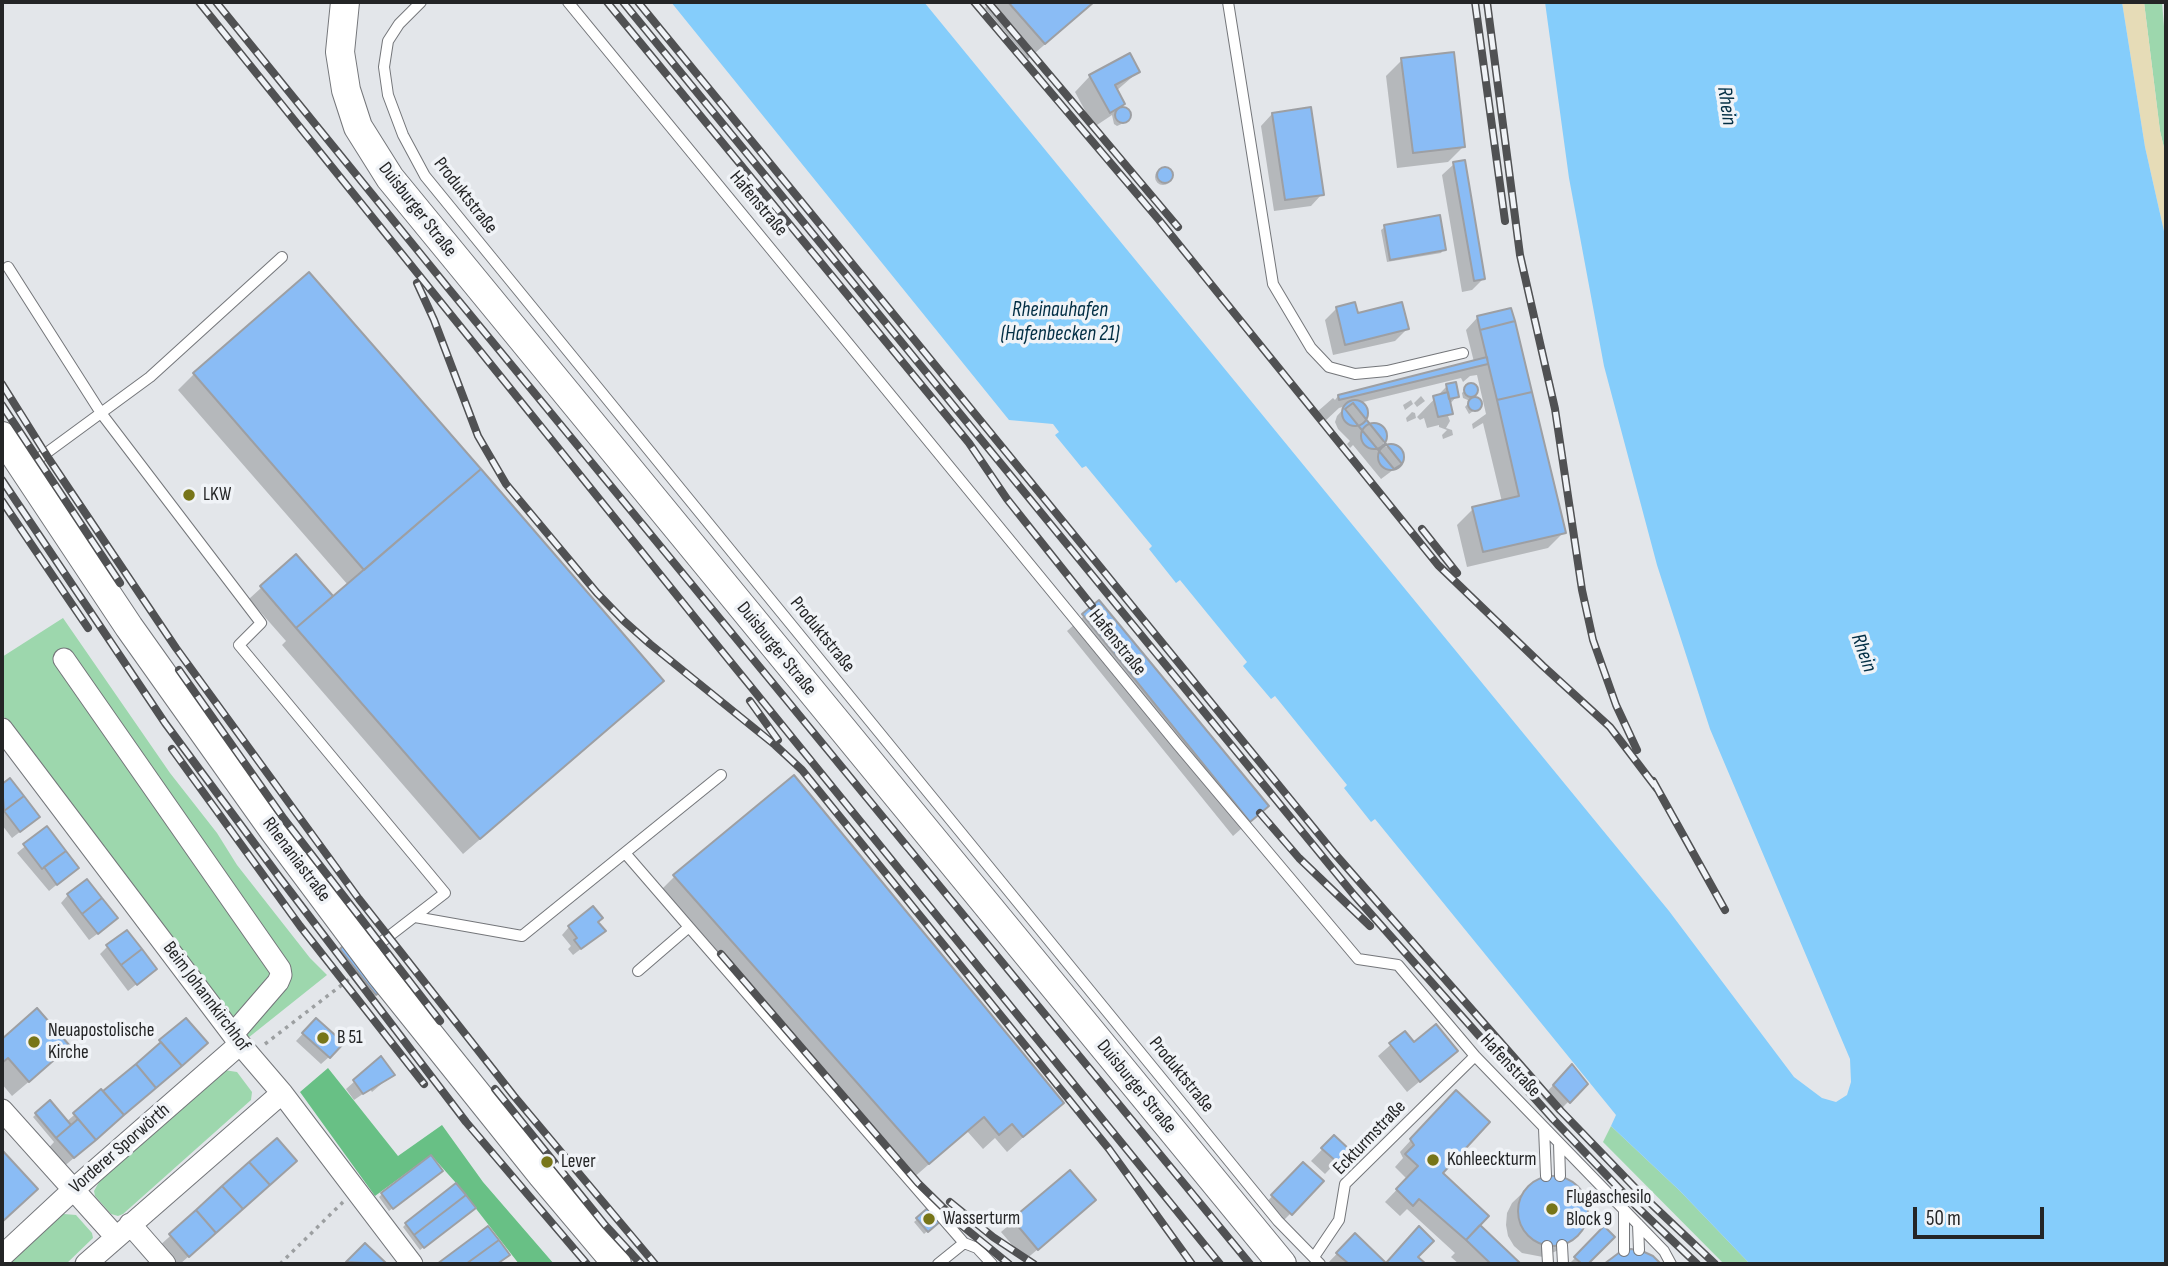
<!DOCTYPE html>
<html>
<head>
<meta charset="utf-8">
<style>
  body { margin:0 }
  #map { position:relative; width:2168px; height:1266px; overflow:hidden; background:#e3e6ea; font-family:"Sofia Sans Condensed",sans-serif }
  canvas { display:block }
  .frame { position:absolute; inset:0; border:4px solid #242526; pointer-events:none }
  .scale { position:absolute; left:1913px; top:1207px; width:131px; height:32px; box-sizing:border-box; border:4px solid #242526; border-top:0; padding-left:9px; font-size:21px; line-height:24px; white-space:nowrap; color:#242526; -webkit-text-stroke:5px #f0f3f7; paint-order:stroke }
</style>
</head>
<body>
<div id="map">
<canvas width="2168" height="1266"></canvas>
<div class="frame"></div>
<div class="scale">50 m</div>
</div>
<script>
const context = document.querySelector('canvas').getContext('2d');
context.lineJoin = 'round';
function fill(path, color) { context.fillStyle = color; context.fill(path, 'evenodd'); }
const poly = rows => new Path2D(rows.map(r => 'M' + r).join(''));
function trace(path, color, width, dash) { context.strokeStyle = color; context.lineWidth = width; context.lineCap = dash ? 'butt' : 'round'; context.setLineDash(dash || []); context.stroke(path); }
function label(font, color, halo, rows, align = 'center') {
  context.font = font + ' "Sofia Sans Condensed",sans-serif'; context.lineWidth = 7; context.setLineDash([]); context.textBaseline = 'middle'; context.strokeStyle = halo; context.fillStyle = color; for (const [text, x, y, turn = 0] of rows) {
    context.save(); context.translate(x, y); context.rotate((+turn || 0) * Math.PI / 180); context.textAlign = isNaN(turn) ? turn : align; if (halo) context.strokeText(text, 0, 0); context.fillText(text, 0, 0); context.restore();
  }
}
fill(poly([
  [2144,2,2162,2,2166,51,2166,156,2160,131],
  [63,618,170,773,217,833,237,865,310,958,327,975,248,1038,2,714,2,657],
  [221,1068,224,1070,237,1072,252,1092,251,1100,123,1214,118,1216,111,1214,95,1196,94,1191,99,1182],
  [1611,1126,1680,1191,1750,1264,1724,1264,1603,1142],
  [60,1211,64,1214,76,1215,92,1233,93,1238,66,1264,2,1264]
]), '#9dd7ad');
fill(poly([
  [328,1068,398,1156,442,1125,483,1182,554,1264,519,1264,456,1183,431,1155,375,1196,300,1092]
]), '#68c085');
fill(poly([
  [2122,2,2144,2,2160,131,2166,156,2166,240,2145,147]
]), '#e6dcb7');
fill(poly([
  [671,2,924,2,1669,911,1794,1077,1822,1098,1836,1102,1847,1095,1851,1082,1850,1059,1710,729,1657,565,1604,366,1569,178,1545,2,2122,2,2145,147,2166,240,2166,1264,1750,1264,1680,1191,1611,1126,1616,1115,1375,819,1371,822,1344,788,1347,785,1275,696,1271,699,1243,666,1247,662,1180,580,1176,583,1149,549,1152,546,1086,466,1082,468,1055,435,1059,432,1053,424,1009,420]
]), '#85cdfb');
fill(poly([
  [991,2,1094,2,1028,59,985,8],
  [1402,60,1464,146,1448,162,1397,168,1386,76],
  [1138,72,1116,91,1123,104,1120,107,1128,112,1130,116,1126,122,1117,126,1114,124,1112,115,1094,127,1075,92,1090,76],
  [1272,114,1322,194,1311,206,1274,211,1261,126],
  [1454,164,1483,279,1472,290,1462,292,1442,175],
  '1155 177a8 8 0 1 1 16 0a8 8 0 1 1-16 0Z',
  [1385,227,1444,249,1441,253,1387,262,1381,230],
  [1337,308,1356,315,1407,329,1395,341,1333,355,1325,320],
  [1477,318,1564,532,1548,548,1467,567,1457,525,1473,509,1502,502,1483,423,1473,429,1472,424,1486,414,1477,375,1470,376,1463,382,1461,378,1359,403,1365,407,1365,419,1369,425,1377,425,1383,430,1383,444,1386,447,1398,448,1402,454,1401,464,1381,479,1353,445,1350,448,1347,444,1350,441,1338,429,1335,422,1337,416,1346,406,1339,408,1324,422,1317,412,1333,398,1335,400,1338,396,1474,362,1466,330],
  [194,374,646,696,463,854,282,645,286,641,249,599,296,556,333,599,348,585,178,390],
  [1470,385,1476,389,1472,398,1479,402,1479,407,1469,414,1465,407,1470,401,1463,398,1462,393],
  [1447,386,1457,396,1449,405,1451,413,1448,416,1450,421,1446,428,1452,430,1453,435,1443,439,1442,435,1447,430,1439,427,1439,425,1427,428,1424,418,1420,420,1417,417],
  [1421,396,1425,401,1417,407,1414,403],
  [1411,400,1413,404,1405,410,1403,405],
  [1412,412,1415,413,1416,418,1407,422,1406,418],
  [1099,603,1267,806,1233,836,1067,631],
  [793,778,1061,1103,1007,1152,995,1138,983,1149,967,1131,912,1179,659,892,674,877],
  [9,780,30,824,12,838,2,825,2,786],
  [46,829,77,868,49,891,17,853],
  [68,895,108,926,89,940,61,903],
  [569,927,604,931,573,955,568,949,571,946,562,935],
  [107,947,155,969,128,991,100,954],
  [344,948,378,992,372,997,338,953],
  [37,1011,52,1062,12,1096,2,1084,2,1041],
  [186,1020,194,1055,61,1169,46,1151,54,1142,33,1117,49,1103,66,1122,101,1092,103,1094],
  [309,1027,329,1057,321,1064,296,1041],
  [1404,1033,1414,1045,1456,1051,1407,1092,1378,1056],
  [381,1058,393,1074,372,1092,370,1089,354,1100,346,1089],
  [1560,1078,1586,1084,1557,1113,1542,1097],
  [1444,1104,1440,1173,1467,1236,1480,1228,1519,1264,1459,1264,1451,1257,1455,1253,1407,1209,1400,1216,1385,1202,1407,1179,1395,1167,1403,1158,1400,1152],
  [1334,1137,1348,1150,1325,1174,1311,1161],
  [276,1141,283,1173,180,1264,174,1264,158,1247],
  [1303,1164,1322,1182,1279,1225,1261,1208],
  [1069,1173,1082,1212,1025,1260,1001,1232],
  [438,1174,389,1211,379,1197,382,1194],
  [1546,1178,1566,1180,1576,1186,1583,1195,1586,1206,1586,1217,1583,1227,1563,1248,1543,1257,1522,1253,1514,1246,1508,1236,1506,1225,1507,1213,1512,1203,1533,1183],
  [930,1209,940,1220,924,1234,914,1222],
  [470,1211,420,1250,403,1227,406,1224],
  [1604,1229,1612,1237,1585,1264,1569,1264],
  [1355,1235,1385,1264,1327,1264],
  [365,1246,384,1264,346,1264]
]), '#0003');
const building = poly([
  [1008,2,1094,2,1045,44,1008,2],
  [1454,52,1465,147,1413,153,1401,58,1454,52],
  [1130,53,1140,72,1115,85,1125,104,1110,113,1089,75,1130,53],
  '1115 115a8 8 0 1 1 16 0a8 8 0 1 1-16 0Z',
  [1311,107,1324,195,1285,200,1272,113,1311,107],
  [1465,160,1485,279,1474,281,1453,162,1465,160],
  '1157 175a8 8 0 1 1 16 0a8 8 0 1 1-16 0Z',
  [1440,215,1446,250,1390,260,1384,225,1440,215],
  [309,272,481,469,364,570,193,373,309,272],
  [1355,302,1358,313,1402,302,1409,329,1345,345,1336,307,1355,302],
  [1511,308,1515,321,1480,330,1477,316,1511,308],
  [1515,321,1532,392,1497,400,1480,330,1515,321],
  [1487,357,1488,364,1339,400,1338,395,1487,357],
  [1456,382,1459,397,1449,399,1446,384,1456,382],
  '1464 390a7 7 0 1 1 14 0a7 7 0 1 1-14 0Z',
  [1448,392,1453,414,1438,417,1433,396,1448,392],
  [1532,392,1566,533,1483,552,1472,507,1519,496,1497,400,1532,392],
  '1468 404a7 7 0 1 1 14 0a7 7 0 1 1-14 0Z',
  '1342 413a13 13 0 1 1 26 0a13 13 0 1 1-26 0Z',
  [1353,403,1402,464,1394,469,1361,429,1345,409,1353,403],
  '1361 436a13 13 0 1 1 26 0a13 13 0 1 1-26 0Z',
  '1378 457a13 13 0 1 1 26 0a13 13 0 1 1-26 0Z',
  [481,469,664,681,480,839,296,628,481,469],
  [296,554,333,596,296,628,260,586,296,554],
  [1099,600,1269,806,1250,822,1082,614,1099,600],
  [794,775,1064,1103,1023,1137,1012,1124,999,1135,984,1117,929,1164,673,875,794,775],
  [10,778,24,796,4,811,2,784,10,778],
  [24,796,40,817,20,832,4,811,24,796],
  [47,826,66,851,42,869,23,844,47,826],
  [66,851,79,868,57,885,44,867,66,851],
  [87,879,102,898,82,914,67,894,87,879],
  [102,898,118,918,98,934,82,914,102,898],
  [593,906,603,918,598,922,606,931,581,949,574,940,577,938,568,926,593,906],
  [127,930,142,949,121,965,106,945,127,930],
  [344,945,380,992,376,995,340,949,344,945],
  [142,949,157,969,137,985,121,965,142,949],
  [37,1008,70,1046,29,1082,8,1058,2,1063,2,1039,37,1008],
  [186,1018,208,1043,182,1066,159,1040,186,1018],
  [316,1018,344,1043,330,1058,302,1033,316,1018],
  [1436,1024,1458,1051,1420,1082,1389,1043,1405,1031,1414,1042,1436,1024],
  [161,1042,182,1066,156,1088,136,1064,161,1042],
  [381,1056,395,1075,363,1094,353,1080,381,1056],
  [136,1064,156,1088,124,1115,103,1091,136,1064],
  [1572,1064,1588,1084,1570,1103,1553,1085,1572,1064],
  [101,1089,124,1115,96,1140,73,1113,101,1089],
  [1456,1090,1490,1122,1443,1173,1489,1216,1466,1240,1419,1199,1413,1206,1396,1189,1418,1166,1405,1154,1414,1145,1410,1139,1456,1090],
  [50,1100,71,1125,56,1138,35,1113,50,1100],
  [78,1119,96,1140,74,1158,56,1138,78,1119],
  [1334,1135,1350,1150,1338,1163,1321,1148,1334,1135],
  [277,1138,297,1161,270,1185,249,1162,277,1138],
  [2,1150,38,1189,2,1222,2,1150],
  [431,1155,443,1171,393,1209,381,1193,431,1155],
  [249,1162,270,1185,243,1209,222,1186,249,1162],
  [1303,1162,1324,1181,1292,1215,1271,1195,1303,1162],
  [1070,1170,1096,1200,1038,1250,1012,1219,1070,1170],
  '1518 1211a35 35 0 1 1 70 0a35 35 0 1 1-70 0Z',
  [456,1183,466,1195,414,1235,405,1223,456,1183],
  [222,1186,243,1209,216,1233,196,1210,222,1186],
  [466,1195,476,1208,424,1248,414,1235,466,1195],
  [930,1206,942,1220,928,1232,916,1218,930,1206],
  [196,1210,216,1233,189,1257,169,1234,196,1210],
  [1480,1225,1521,1264,1491,1264,1466,1240,1480,1225],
  [488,1226,499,1240,466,1264,437,1264,488,1226],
  [1419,1226,1434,1241,1418,1257,1426,1264,1349,1264,1336,1253,1355,1233,1386,1263,1419,1226],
  [1604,1226,1615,1237,1588,1264,1582,1264,1574,1257,1604,1226],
  [499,1240,510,1255,497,1264,466,1264,499,1240],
  [365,1243,387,1264,346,1262,365,1243],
  [1631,1249,1642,1251,1653,1256,1661,1264,1604,1264,1620,1252,1631,1249]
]);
fill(building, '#8abcf5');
trace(building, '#9d9fa3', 2);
const lane = poly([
  [421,2,399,24,388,41,384,67,388,95,403,135,425,176,1278,1221,1320,1264],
  [568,2,1178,745,1358,959,1398,965,1475,1056,1664,1251,1671,1264],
  [1228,2,1273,284,1311,348,1329,367,1355,374,1387,371,1463,353],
  [8,267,101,413,261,623,239,645,445,893,366,954],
  [26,468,150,377,282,257],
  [625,853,689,927,638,971],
  [415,917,522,936,721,775],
  [689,927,964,1243,938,1264],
  [1544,1128,1546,1176],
  [1559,1143,1560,1176],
  [1638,1224,1639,1250],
  [964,1243,977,1248,992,1264],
  [1562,1245,1563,1264],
  [1547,1246,1548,1264],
  [1624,1251,1624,1210],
  [1314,1257,1339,1220,1345,1184,1475,1056]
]);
const street = poly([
  [64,659,280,969,281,975,278,982,233,1034],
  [2,729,240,1044,282,1093,412,1264],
  [2,1110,116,1237],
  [130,1224,165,1264],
  [2,1256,73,1190,240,1044],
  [86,1264,282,1093]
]);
const secondary = poly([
  [345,2,340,52,346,90,358,127,390,178,1282,1264],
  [2,436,129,627,274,831,380,973,542,1175,617,1264]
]);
trace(lane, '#74767a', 12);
trace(street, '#74767a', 23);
trace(secondary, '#74767a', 30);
trace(poly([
  [265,1044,356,974],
  [280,1264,343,1202]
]), '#9c9fa1', 3.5, [3.5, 5]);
trace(lane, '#fff', 10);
trace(street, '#fff', 21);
trace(secondary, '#fff', 28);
const rail = poly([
  [199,2,712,639,1220,1264],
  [216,2,449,289,1250,1264],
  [607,2,969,443,1007,499,1092,606],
  [623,2,1354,895,1553,1119,1635,1205,1697,1264],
  [638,2,1335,854,1561,1111,1644,1197,1715,1264],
  [974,2,1159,220,1438,565,1543,666,1610,727,1658,790],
  [988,2,1178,227],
  [1475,2,1505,221],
  [1487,2,1520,255,1555,409,1582,590,1593,640,1616,705,1637,750],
  [417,283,434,320,478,436,506,484,597,593,624,621,650,644,775,745,802,770,1109,1149,1192,1264],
  [2,384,49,459,176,648,359,899,514,1096,655,1264],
  [2,405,120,583],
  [2,480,165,723,280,878,466,1122,587,1264],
  [2,501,88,628],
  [1422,529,1457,573],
  [179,670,284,819,440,1021],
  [750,701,778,740],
  [172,749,300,926,424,1084],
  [1653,781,1725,910],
  [1260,813,1299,858,1370,926],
  [721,954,918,1183,960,1224,1009,1264],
  [495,1089,605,1225,641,1264],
  [950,1202,993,1237,1034,1264]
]);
trace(rail, '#505153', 8);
trace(rail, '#f0f3f7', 5, [16]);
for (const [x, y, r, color] of [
  [189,495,7,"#777519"],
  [323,1038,7,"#777519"],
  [34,1042,7,"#777519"],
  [1433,1160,7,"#777519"],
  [547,1162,7,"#777519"],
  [1552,1209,7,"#777519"],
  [929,1219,7,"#777519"]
]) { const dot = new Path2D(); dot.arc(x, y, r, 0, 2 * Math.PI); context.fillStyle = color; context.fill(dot); trace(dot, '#f0f3f7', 2.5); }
label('19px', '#242526', '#f0f3f7', [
  ["Produktstraße",465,196,52],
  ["Hafenstraße",758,204,50],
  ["Duisburger Straße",417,210,52],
  ["Produktstraße",822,635,51],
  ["Hafenstraße",1117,643,51],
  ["Duisburger Straße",776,649,51],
  ["Rhenaniastraße",296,860,53],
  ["Beim Johannkirchhof",206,997,53],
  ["Hafenstraße",1510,1066,47],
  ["Produktstraße",1181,1075,51],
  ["Duisburger Straße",1136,1087,51],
  ["Eckturmstraße",1370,1138,-46],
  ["Vorderer Sporwörth",120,1149,-41]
]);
label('19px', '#242526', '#f0f3f7', [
  ["LKW",203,495],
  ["Neuapostolische",48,1031],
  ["Kirche",48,1053],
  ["B 51",337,1038],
  ["Kohleeckturm",1447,1160],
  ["Lever",561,1162],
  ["Flugaschesilo",1566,1198],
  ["Block 9",1566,1220],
  ["Wasserturm",943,1219]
], 'left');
label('italic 21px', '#022e44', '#f0f3f7', [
  ["Rhein",1726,106,82],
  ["Rheinauhafen",1060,311],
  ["(Hafenbecken 21)",1060,335],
  ["Rhein",1863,653,70]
]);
</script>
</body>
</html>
